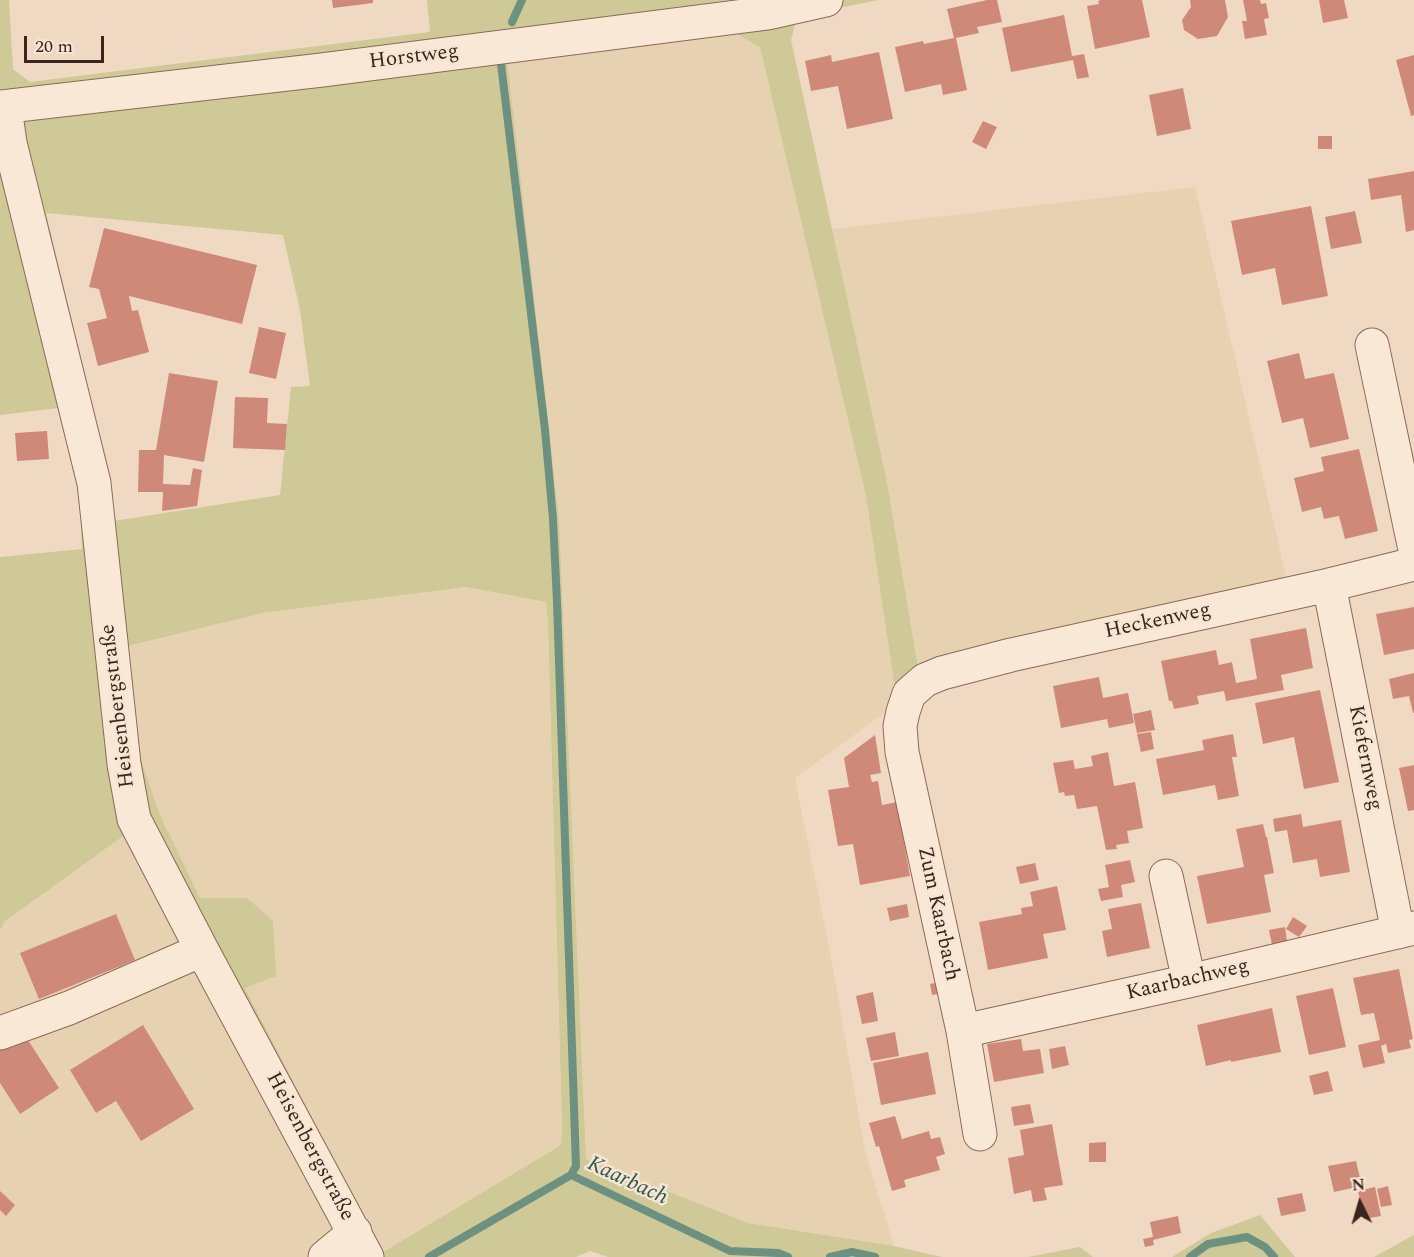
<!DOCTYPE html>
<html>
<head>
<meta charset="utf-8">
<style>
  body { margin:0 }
  #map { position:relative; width:1414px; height:1257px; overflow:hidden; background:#f0d9c3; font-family:Spectral,serif }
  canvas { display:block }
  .north { position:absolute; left:1330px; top:1173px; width:60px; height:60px; -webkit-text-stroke:4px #f7e5d3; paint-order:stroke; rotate:355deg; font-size:16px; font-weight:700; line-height:24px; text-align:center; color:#3a251e }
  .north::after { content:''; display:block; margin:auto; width:21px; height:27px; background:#3a251e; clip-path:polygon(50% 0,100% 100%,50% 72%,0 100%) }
  .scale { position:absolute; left:24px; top:36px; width:80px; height:27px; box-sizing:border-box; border:3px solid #3a251e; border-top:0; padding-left:8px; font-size:18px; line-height:21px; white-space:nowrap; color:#3a251e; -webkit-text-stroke:4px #f7e5d3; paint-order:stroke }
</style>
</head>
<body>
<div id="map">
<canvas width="1414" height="1257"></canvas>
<div class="north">N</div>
<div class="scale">20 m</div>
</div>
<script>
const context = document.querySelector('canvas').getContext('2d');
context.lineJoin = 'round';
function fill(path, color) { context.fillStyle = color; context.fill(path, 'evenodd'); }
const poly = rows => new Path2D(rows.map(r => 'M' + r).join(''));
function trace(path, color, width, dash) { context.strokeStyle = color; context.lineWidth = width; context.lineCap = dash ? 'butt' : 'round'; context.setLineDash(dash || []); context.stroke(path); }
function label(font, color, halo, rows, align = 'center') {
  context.font = font + ' Spectral,serif'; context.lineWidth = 5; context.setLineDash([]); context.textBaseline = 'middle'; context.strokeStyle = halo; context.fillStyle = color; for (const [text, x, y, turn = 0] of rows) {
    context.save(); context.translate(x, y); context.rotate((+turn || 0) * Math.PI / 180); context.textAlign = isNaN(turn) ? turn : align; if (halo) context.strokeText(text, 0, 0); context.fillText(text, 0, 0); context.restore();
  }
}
fill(poly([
  [730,30,760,47,866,496,896,695,883,714,795,778,831,957,865,1151,894,1246,748,1223,586,1159,559,519,507,58],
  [1195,187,1287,580,918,668,887,482,832,229],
  [466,587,546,602,548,623,562,1126,561,1145,382,1254,245,987,247,898,200,898,160,815,143,766,133,718,127,646,262,613],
  [131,830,353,1257,0,1257,0,931,4,922]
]), '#e6d2b0');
fill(poly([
  [0,0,9,0,13,69,30,82,430,32,427,0,878,0,797,17,791,40,887,482,918,668,896,695,866,496,760,47,730,30,507,58,559,519,586,1159,748,1223,894,1246,942,1257,608,1257,590,1251,576,1257,353,1257,130,831,4,922,0,931,0,557,82,549,81,525,120,520,280,495,291,387,310,386,300,310,283,235,46,213,91,401,58,408,0,415],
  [466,587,546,602,548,623,562,1126,561,1145,382,1253,245,988,276,976,273,921,247,898,200,898,160,815,143,766,133,718,128,646,262,613],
  [1260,1215,1295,1257,1172,1257,1211,1233],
  [1414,1235,1414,1257,1374,1257],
  [1080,1247,1093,1257,1028,1257]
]), '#cec996');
trace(poly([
  [512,22,522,0],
  [501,64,545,430,553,519,557,602,576,1166,571,1175],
  [429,1257,571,1175,730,1251,778,1253,788,1257],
  [830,1257,852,1252,875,1257],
  [1190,1257,1208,1244,1247,1237,1265,1247,1274,1257]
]), '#6c9180', 8);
fill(poly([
  [332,0,373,0,373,3,333,8],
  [987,0,997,0,1002,22,977,27,979,33,956,38,967,90,943,95,941,84,905,92,895,47,923,41,924,44,954,38,947,9],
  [1101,0,1142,0,1150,37,1095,49,1087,6,1099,4,1098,1],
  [1190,0,1225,0,1228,17,1217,36,1198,39,1184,30,1182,20,1191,7],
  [1243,0,1260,0,1261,4,1266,3,1269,18,1264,19,1267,35,1245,39,1242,21,1247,21],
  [1319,0,1344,0,1348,18,1323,23],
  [1064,15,1072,56,1084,54,1089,77,1077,79,1073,60,1011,72,1002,28],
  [879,52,893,119,847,129,838,86,811,91,805,61,831,55,832,62],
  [1414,55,1414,115,1411,116,1396,60],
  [1183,88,1191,129,1157,136,1149,95],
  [983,121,997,127,986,149,972,142],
  [1318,136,1332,136,1332,149,1318,149],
  [1414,171,1414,230,1406,232,1401,195,1371,200,1368,179],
  [1311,206,1328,296,1282,305,1275,268,1242,275,1231,221],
  [1355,211,1362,243,1331,249,1325,217],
  [104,228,257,265,242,324,129,296,132,311,138,310,149,352,98,366,87,323,107,318,99,289,89,287],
  [259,327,286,333,276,379,249,373],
  [1299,353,1305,379,1334,373,1349,439,1310,448,1303,418,1282,423,1267,361],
  [169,373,218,381,204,462,164,455,163,484,190,485,193,468,202,470,197,506,162,511,163,492,138,492,139,450,156,450],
  [235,397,268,398,267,423,287,424,285,450,233,448],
  [47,431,49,459,17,461,15,433],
  [1359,449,1378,531,1345,539,1339,516,1324,519,1321,507,1302,512,1294,478,1324,471,1321,457],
  [1414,607,1414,649,1384,655,1376,614],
  [1306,628,1313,668,1281,675,1284,690,1226,701,1224,691,1197,696,1199,704,1174,709,1172,701,1169,701,1161,661,1216,650,1219,665,1232,662,1236,683,1257,679,1250,639],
  [1414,673,1414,713,1413,713,1409,696,1393,699,1389,679],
  [1099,677,1103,698,1128,693,1134,723,1109,728,1107,719,1061,728,1053,686],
  [1320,690,1339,782,1304,789,1294,737,1263,744,1255,703],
  [1151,710,1155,730,1137,733,1133,714],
  [1151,732,1154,749,1141,752,1137,734],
  [1233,734,1237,757,1232,757,1239,796,1218,800,1215,785,1163,795,1156,759,1204,750,1202,740],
  [875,735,881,773,870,775,872,782,878,781,882,805,897,802,910,876,860,885,853,844,838,846,828,790,849,787,844,758],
  [1108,752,1114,786,1135,782,1143,828,1127,831,1129,843,1116,845,1117,849,1106,850,1097,806,1077,809,1074,795,1065,796,1064,792,1059,793,1053,763,1073,760,1075,769,1093,766,1091,756],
  [1414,765,1414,810,1408,811,1399,768],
  [1301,814,1303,827,1341,820,1350,872,1320,877,1317,859,1293,863,1287,830,1275,832,1273,819],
  [1263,824,1266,837,1267,837,1274,873,1264,875,1271,912,1207,924,1197,876,1244,867,1236,829],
  [1130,860,1135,882,1121,885,1123,897,1101,901,1098,889,1109,887,1105,865],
  [1035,863,1039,880,1020,884,1016,867],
  [1057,886,1066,930,1043,934,1048,958,988,970,979,922,1022,914,1021,908,1033,906,1030,892],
  [1141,903,1150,948,1107,957,1102,931,1112,929,1108,909],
  [907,904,909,917,890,921,887,908],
  [116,914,135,960,39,999,20,953],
  [1293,917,1307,926,1299,937,1286,929],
  [1285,927,1287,942,1272,945,1269,930],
  [1399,969,1413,1039,1409,1040,1411,1048,1388,1053,1386,1044,1381,1046,1385,1063,1363,1068,1358,1045,1380,1040,1374,1013,1361,1015,1353,978],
  [940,982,942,993,932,995,930,984],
  [1333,988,1346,1047,1309,1055,1296,996],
  [873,992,878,1021,862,1024,856,996],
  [1272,1008,1281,1052,1231,1062,1231,1060,1206,1066,1197,1025],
  [143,1025,194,1109,141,1141,116,1101,96,1113,70,1070],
  [22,1031,59,1088,20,1114,0,1083,0,1045],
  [895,1032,899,1056,871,1061,866,1038],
  [1021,1039,1023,1051,1040,1049,1044,1073,994,1082,987,1044],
  [1065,1046,1069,1065,1052,1069,1049,1049],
  [928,1052,936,1094,881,1105,873,1063],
  [1328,1071,1333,1091,1314,1095,1309,1076],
  [1030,1104,1034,1123,1014,1126,1011,1107],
  [895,1116,902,1139,929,1131,931,1139,940,1137,945,1154,936,1157,940,1170,904,1180,906,1187,892,1191,879,1146,876,1147,869,1123],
  [1052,1124,1063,1185,1044,1188,1047,1200,1033,1202,1031,1190,1014,1194,1008,1158,1024,1155,1020,1130],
  [1106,1142,1106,1162,1089,1162,1089,1143],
  [1356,1161,1362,1186,1334,1192,1328,1166],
  [1388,1186,1392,1205,1381,1207,1377,1189],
  [1375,1187,1381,1216,1364,1219,1358,1191],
  [0,1191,15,1205,6,1216,0,1210],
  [1302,1193,1306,1211,1281,1216,1277,1198],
  [1178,1216,1181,1233,1153,1240,1154,1245,1145,1247,1143,1239,1153,1237,1150,1222]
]), '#cf8978');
const minor = poly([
  [0,107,322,70,768,13,826,0],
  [5,107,10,143,94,483,124,764,134,819,202,950,367,1257],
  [1372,345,1414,545],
  [1329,585,1398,932],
  [1166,876,1189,981],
  [963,1031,1189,981,1414,928],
  [0,1033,69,1008,202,950],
  [980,1134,963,1031,902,752,900,726,903,712,909,694,925,680,942,673,1011,655,1329,585,1414,564],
  [325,1257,355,1232]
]);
trace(minor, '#8b6959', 35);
trace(minor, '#fae8d7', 33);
label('21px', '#3a251e', '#f7e5d3', [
  ["Horstweg",414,58,-7],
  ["Heckenweg",1158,622,-12],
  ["Heisenbergstraße",119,706,-97],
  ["Kiefernweg",1364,758,79],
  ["Zum Kaarbach",937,914,78],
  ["Kaarbachweg",1188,981,-13],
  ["Heisenbergstraße",309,1147,62]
]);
label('italic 22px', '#2c5a4e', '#f7e5d3', [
  ["Kaarbach",627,1182,25]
]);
</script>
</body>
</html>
